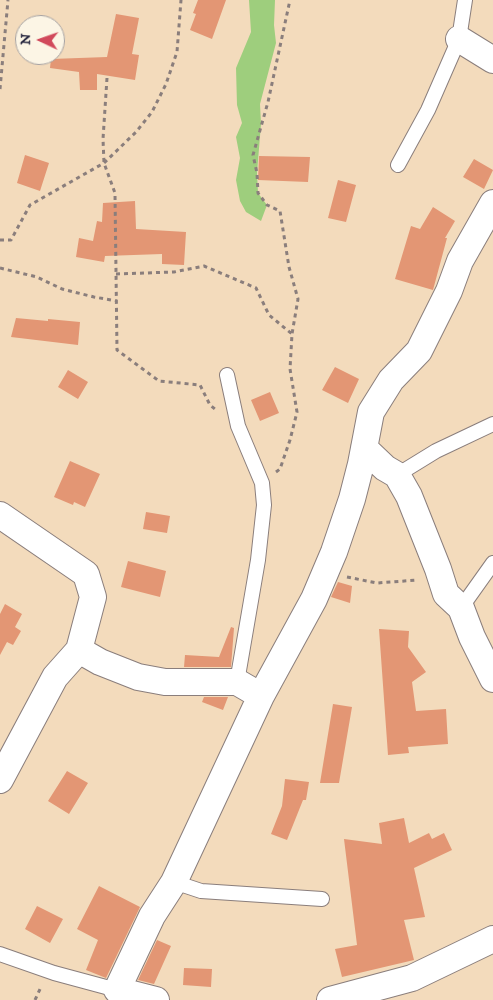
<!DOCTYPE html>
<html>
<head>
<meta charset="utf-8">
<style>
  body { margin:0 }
  #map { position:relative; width:493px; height:1000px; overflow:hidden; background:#f3dbbc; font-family:"IM FELL DW Pica",serif }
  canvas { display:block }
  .north { position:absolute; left:15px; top:15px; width:50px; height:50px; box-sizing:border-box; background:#fcf5e5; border:1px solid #a5a1a1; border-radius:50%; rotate:273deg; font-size:14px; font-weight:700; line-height:20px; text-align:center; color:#22223b }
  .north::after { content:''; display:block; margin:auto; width:18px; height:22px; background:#d1495b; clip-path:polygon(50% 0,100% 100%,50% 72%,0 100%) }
</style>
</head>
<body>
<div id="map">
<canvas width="493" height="1000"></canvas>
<div class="north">N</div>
</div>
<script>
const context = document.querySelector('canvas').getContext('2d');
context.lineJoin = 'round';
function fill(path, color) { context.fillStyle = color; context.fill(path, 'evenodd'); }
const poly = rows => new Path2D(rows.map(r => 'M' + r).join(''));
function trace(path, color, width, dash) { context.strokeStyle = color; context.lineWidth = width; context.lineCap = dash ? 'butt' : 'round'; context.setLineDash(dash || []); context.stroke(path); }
fill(poly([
  [249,0,275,0,274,25,276,43,260,104,261,124,257,173,258,193,267,205,261,221,246,212,240,201,236,180,240,158,236,137,242,123,237,105,236,68,251,32]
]), '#9ece7d');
fill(poly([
  [198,0,226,0,212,39,190,30,196,14,193,13],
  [116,14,139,18,132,54,139,55,135,80,97,74,97,90,80,90,79,72,50,68,51,59,107,57],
  [25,155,49,163,40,191,17,183],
  [259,156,310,157,308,182,258,180],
  [474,159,493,170,484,189,463,177],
  [338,180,356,185,346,222,328,218],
  [135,201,136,229,186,232,184,265,162,264,162,254,105,256,104,262,76,257,79,238,93,241,97,221,102,222,103,203],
  [433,207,455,221,445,238,447,238,433,290,395,279,411,226,420,229],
  [16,318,48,321,48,319,80,322,78,345,11,337],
  [335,367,359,379,348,403,322,390],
  [68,370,88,382,78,399,58,387],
  [270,392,279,413,260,421,251,400],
  [70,461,100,474,85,507,74,502,73,505,54,497],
  [146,512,170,516,167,533,143,529],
  [128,561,166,571,160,597,121,587],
  [338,582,352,586,350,603,331,597],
  [5,604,22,614,15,627,21,631,13,645,7,642,0,655,0,614],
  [231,627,234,628,231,667,184,667,185,655,219,657],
  [379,629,409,631,408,647,426,672,412,682,416,711,446,709,448,744,408,747,409,753,388,755],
  [204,697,228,697,223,710,202,702],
  [333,704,352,707,339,783,320,783],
  [67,771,88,783,69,814,48,801],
  [285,779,309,782,306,800,303,800,287,840,271,834,282,806],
  [404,818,409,843,429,833,432,839,444,833,452,850,414,868,425,917,404,920,414,960,342,977,335,949,357,945,344,839,382,844,379,823],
  [99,886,140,907,106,978,86,970,98,940,77,929],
  [37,906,63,919,50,943,25,929],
  [157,940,171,946,154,984,138,980],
  [184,968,212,969,211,987,183,985]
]), '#e39674');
const lane = poly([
  [398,165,428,110,459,39,465,0],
  [227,375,238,426,262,483,264,505,258,560,237,682],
  [397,475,436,451,493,424],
  [461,608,493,563],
  [174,882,201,891,322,899],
  [0,954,54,973,117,990,115,993]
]);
const street = poly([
  [459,39,493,60],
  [364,448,385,468,397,475,409,496,438,569,446,594,461,608,472,637,493,679],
  [0,515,86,574,93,597,79,650,55,677,0,780],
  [79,650,100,662,138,677,165,682,237,682,261,696],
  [156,1000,117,990,152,916,174,882,261,696,314,599,334,552,352,499,361,464,371,412,391,380,419,351,449,291,460,261,493,203],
  [330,1000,412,978,493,939]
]);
trace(lane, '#8a7e7c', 16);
trace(street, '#8a7e7c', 28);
trace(poly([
  [107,78,103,139,104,163,115,193,117,350,159,381,200,385,210,405,215,409],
  [0,89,8,0],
  [0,240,11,240,30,205,104,163,136,132,152,112,166,84,177,52,181,0],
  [0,268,37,277,62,289,94,297,117,301],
  [116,274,174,272,204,266,256,288,269,315,292,334],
  [276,472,280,469,290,440,297,412,290,369,292,334,298,299,289,267,280,211,267,205,258,193,257,173,253,155,268,102,290,0],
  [347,577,377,583,418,580],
  [35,1000,41,987]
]), '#8a7e7c', 3, [4, 4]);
trace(lane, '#fff', 14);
trace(street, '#fff', 26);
</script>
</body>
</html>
